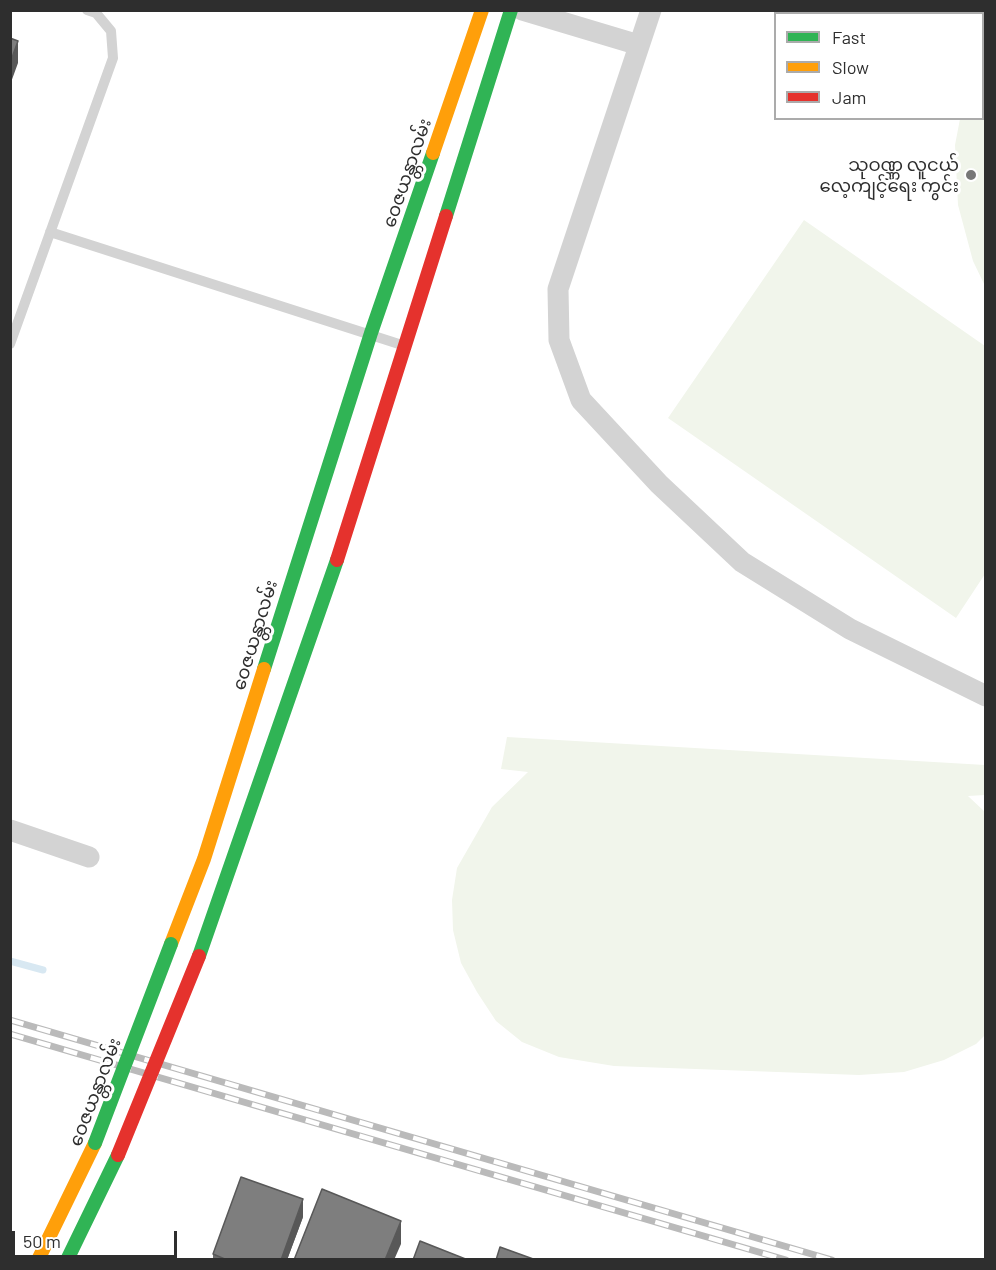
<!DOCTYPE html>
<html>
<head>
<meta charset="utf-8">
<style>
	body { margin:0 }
	#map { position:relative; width:996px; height:1270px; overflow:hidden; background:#fff; font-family:Barlow,sans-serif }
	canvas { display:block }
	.frame { position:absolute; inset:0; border:12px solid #2e2e2e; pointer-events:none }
	.legend { position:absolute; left:774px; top:12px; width:210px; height:108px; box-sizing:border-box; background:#fff; border:2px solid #ababab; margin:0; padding:8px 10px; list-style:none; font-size:18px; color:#2e2e2e }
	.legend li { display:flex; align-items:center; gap:12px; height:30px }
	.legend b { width:30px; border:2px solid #ababab }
	.scale { position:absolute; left:12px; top:1231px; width:165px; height:27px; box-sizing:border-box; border:3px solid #2e2e2e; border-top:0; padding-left:8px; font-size:18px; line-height:21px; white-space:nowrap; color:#2e2e2e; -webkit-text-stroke:4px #fff; paint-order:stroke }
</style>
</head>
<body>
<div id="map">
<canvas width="996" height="1270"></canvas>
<div class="frame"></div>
<ul class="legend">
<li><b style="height:8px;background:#30b455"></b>Fast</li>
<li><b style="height:8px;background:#ff9f0a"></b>Slow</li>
<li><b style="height:8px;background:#e5322d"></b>Jam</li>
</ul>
<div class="scale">50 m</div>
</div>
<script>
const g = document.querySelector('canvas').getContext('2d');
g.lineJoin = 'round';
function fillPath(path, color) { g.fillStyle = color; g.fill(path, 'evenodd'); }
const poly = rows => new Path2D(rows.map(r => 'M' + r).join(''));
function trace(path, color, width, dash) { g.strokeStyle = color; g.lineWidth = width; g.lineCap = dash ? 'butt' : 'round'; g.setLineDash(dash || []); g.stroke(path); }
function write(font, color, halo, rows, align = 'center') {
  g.font = font + ' Barlow,"Noto Sans Myanmar",sans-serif'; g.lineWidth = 6; g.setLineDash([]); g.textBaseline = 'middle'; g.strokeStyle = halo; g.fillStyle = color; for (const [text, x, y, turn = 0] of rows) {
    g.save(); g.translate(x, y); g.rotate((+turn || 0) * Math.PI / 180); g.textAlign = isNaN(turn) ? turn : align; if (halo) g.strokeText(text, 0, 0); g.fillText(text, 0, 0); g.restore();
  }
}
fillPath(poly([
	[983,51,986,52,985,286,973,261,958,205,955,145,960,119,982,118],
	[804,220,985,346,985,574,956,618,668,418],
	[507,737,985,765,985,795,968,796,985,812,985,1035,976,1044,944,1060,904,1072,859,1075,614,1066,559,1057,522,1042,496,1021,477,992,461,963,453,930,452,900,457,868,492,807,528,772,501,769]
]), '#f1f5eb');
trace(poly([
	[10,961,43,970]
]), '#d8e8f2', 7);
trace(poly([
	[50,232,402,345],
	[10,344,113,58,111,31,96,13,87,10]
]), '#d3d3d3', 10);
trace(poly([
	[522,10,639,45],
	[651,10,558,289,559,340,581,400,659,484,742,562,850,629,986,696],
	[10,830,89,857]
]), '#d3d3d3', 21);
trace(poly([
	[446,216,511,10],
	[264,669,371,333,433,153],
	[199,956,337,560],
	[67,1260,118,1155]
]), '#30b455', 14);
trace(poly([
	[433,153,482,10],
	[171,944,204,859,264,669],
	[38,1260,95,1143]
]), '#ff9f0a', 14);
trace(poly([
	[337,560,446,216]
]), '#e5322d', 14);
const rail = poly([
	[10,1020,832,1260],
	[10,1034,786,1260]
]);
trace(rail, '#bababa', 7);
trace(rail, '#fff', 4.5, [14]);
trace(poly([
	[95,1143,171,944]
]), '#30b455', 14);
trace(poly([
	[118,1155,199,956]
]), '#e5322d', 14);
fillPath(poly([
	[303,1217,287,1260,213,1260,213,1254]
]), '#6c6c6c');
fillPath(poly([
	[18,41,18,63,10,85,10,63],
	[303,1199,303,1217,287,1260,281,1260],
	[401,1221,401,1244,394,1260,385,1260]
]), '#585858');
const building = poly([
	[10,38,18,41,10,63,10,38],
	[241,1177,303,1199,281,1260,227,1260,213,1254,241,1177],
	[322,1189,401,1221,385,1260,294,1260,322,1189],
	[420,1241,468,1260,413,1260,420,1241],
	[500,1247,536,1260,496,1260,500,1247]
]);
fillPath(building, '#7e7e7e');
trace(building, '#585858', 1.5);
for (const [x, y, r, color] of [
	[971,175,6,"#777"]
]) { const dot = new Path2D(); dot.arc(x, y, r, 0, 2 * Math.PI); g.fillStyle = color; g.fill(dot); trace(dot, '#fff', 2); }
write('18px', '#2e2e2e', '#fff', [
	["သုဝဏ္ဏ လူငယ်",959,165],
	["လေ့ကျင့်ရေး ကွင်း",959,186]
], 'right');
write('18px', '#2e2e2e', '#fff', [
	["ဝေဇယန္တာလမ်း",407,173,-71],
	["ဝေဇယန္တာလမ်း",255,635,-73],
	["ဝေဇယန္တာလမ်း",95,1092,-69]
]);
</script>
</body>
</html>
